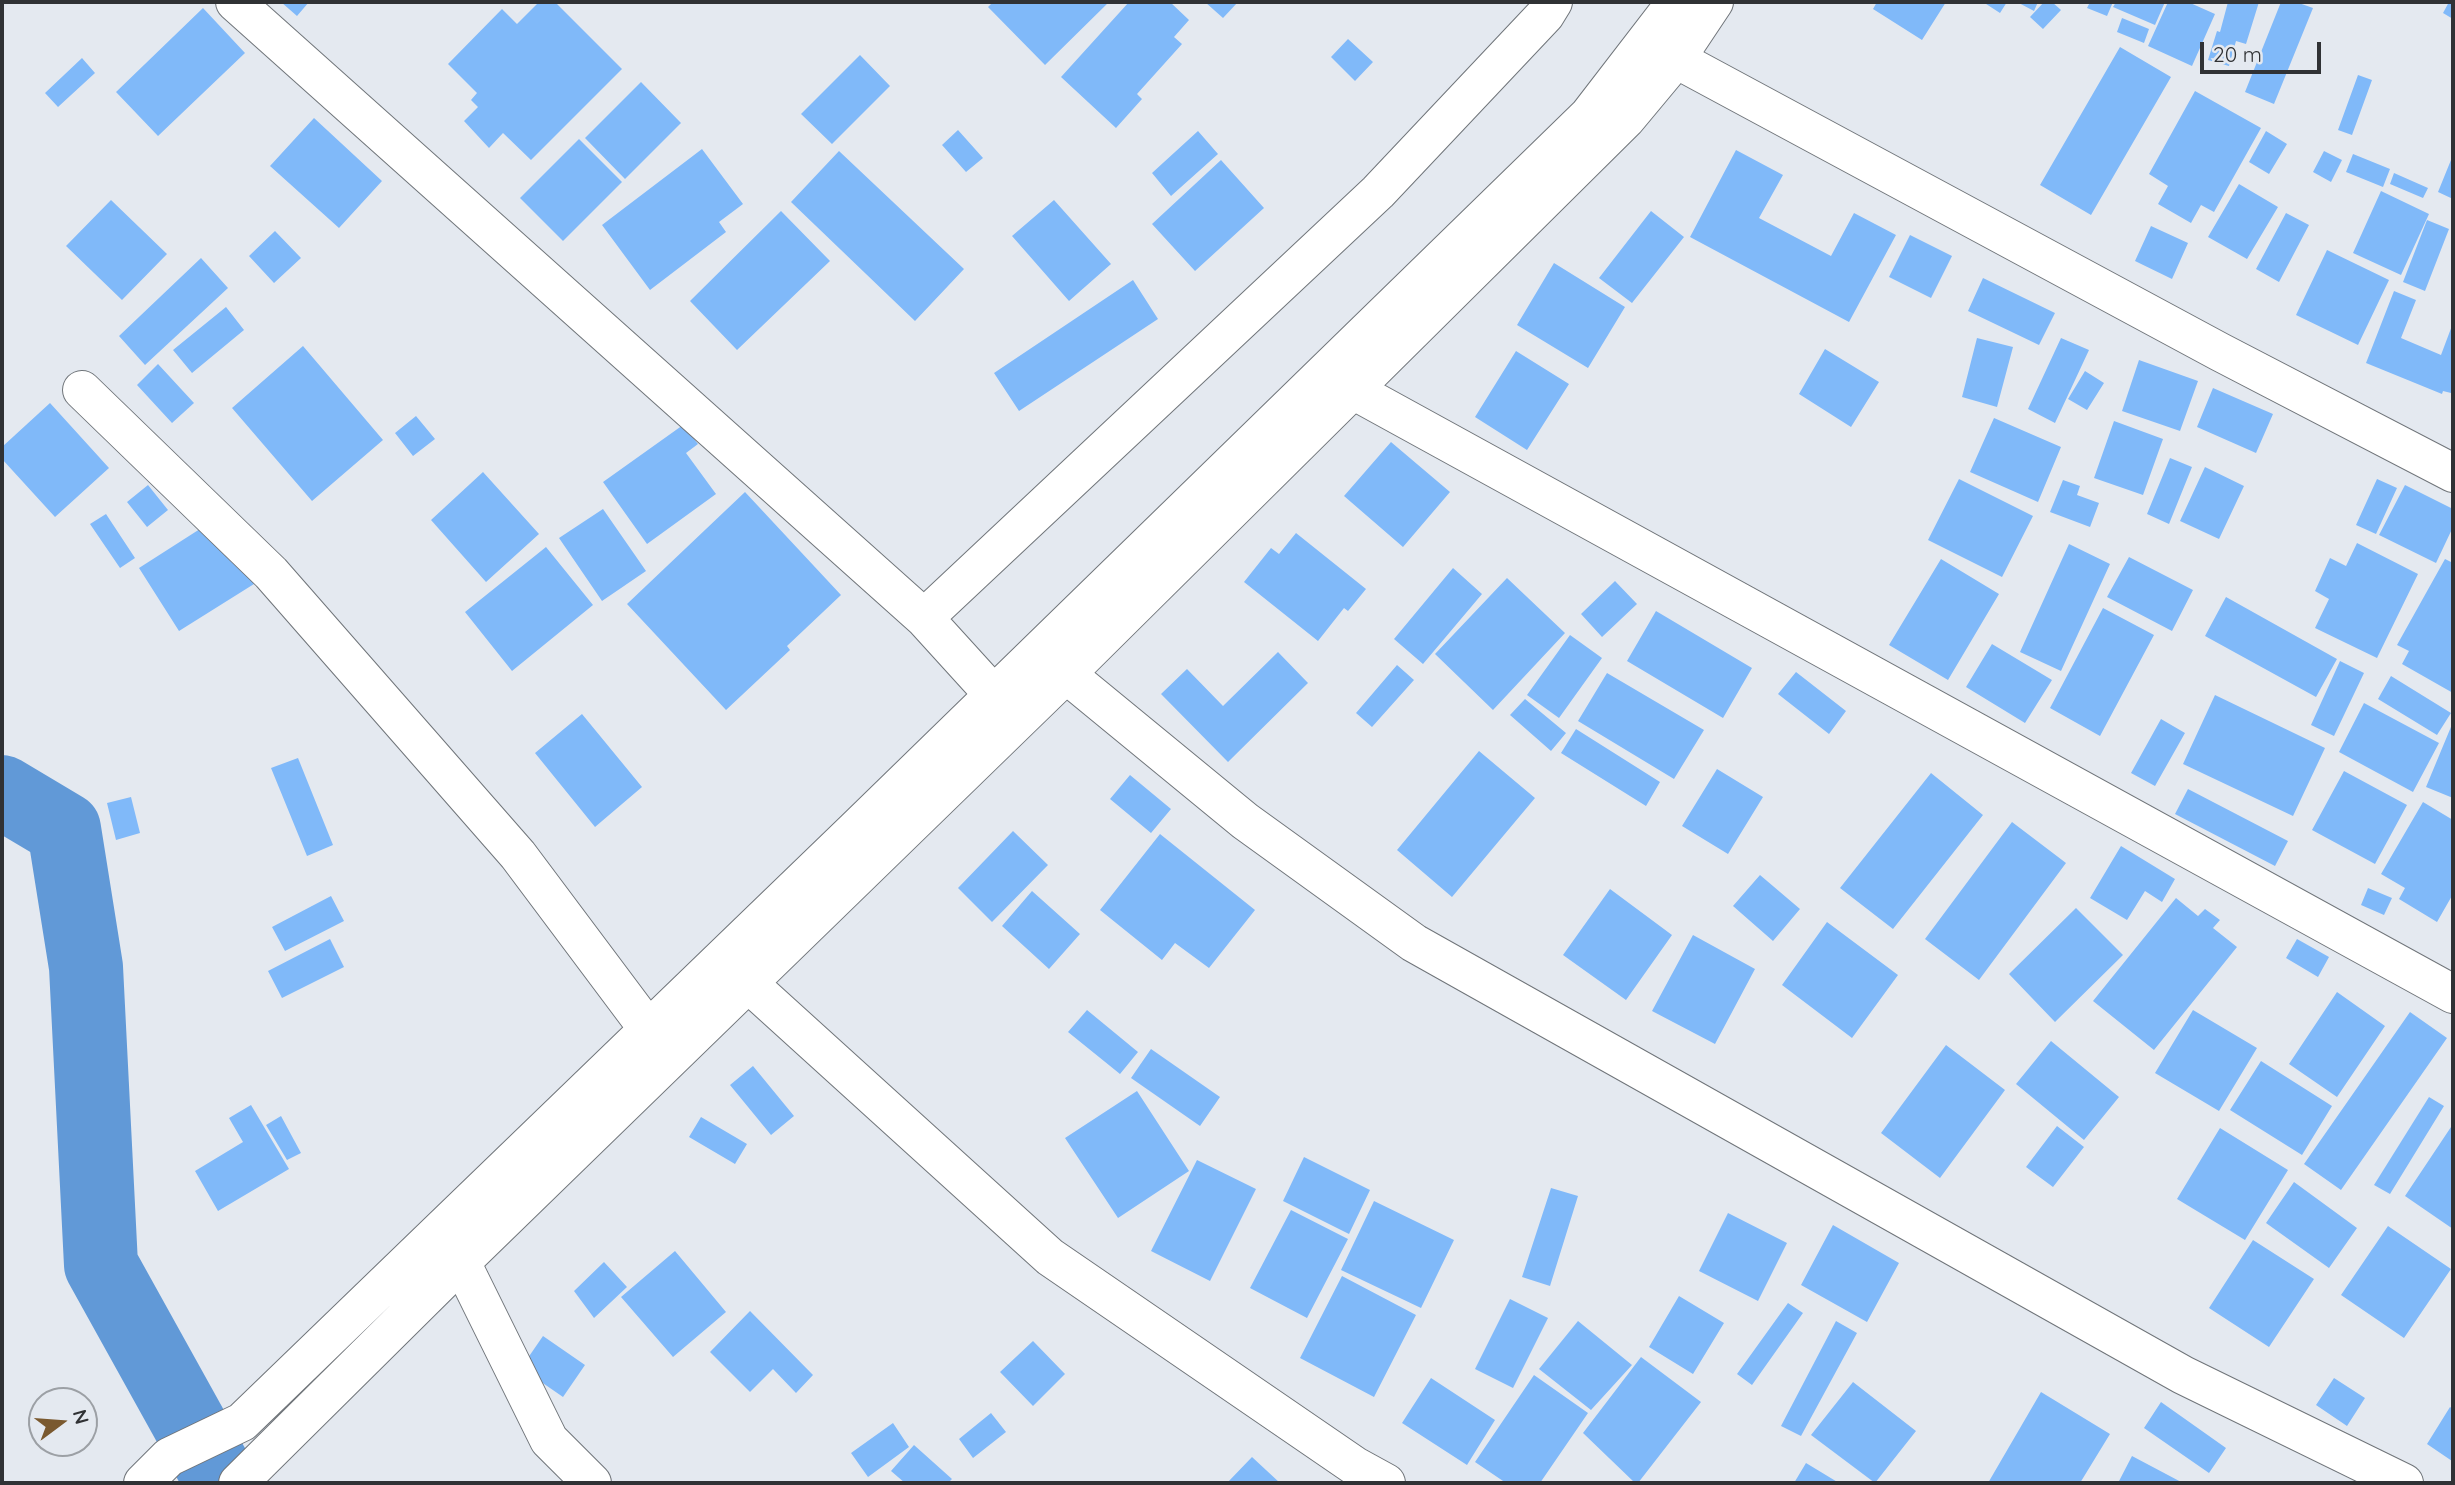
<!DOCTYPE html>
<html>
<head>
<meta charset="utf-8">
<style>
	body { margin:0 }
	#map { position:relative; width:2455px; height:1485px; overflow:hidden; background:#e4e9f0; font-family:Quicksand,sans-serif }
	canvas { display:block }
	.frame { position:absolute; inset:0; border:4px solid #303235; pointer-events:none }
	.north { position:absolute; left:28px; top:1387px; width:70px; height:70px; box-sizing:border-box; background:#e4e9f0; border:2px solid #9ca0a5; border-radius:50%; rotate:74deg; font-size:19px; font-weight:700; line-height:28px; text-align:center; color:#303235 }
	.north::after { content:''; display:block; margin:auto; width:24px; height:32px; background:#7a592f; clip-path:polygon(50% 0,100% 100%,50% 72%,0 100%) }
	.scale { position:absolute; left:2200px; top:42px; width:121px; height:32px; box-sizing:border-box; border:4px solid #303235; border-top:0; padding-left:9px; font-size:21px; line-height:24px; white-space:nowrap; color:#303235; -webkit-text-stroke:5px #e4e9f0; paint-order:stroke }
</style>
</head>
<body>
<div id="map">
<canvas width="2455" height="1485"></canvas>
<div class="frame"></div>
<div class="north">N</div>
<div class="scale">20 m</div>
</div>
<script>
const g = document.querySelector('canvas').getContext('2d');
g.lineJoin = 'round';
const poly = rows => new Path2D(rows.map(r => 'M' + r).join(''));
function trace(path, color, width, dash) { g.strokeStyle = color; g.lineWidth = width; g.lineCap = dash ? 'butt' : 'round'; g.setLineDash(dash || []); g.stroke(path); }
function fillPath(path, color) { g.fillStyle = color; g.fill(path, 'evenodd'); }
trace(poly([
	[2,792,64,829,86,967,101,1265,222,1483]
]), '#6199d7', 74);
fillPath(poly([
	[281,2,309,2,297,16],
	[539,2,555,2,622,69,531,160,503,133,489,148,464,121,478,107,471,100,477,93,448,64,502,9,517,24],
	[993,2,1109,2,1045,65,988,7],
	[1129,2,1170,2,1189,20,1174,37,1182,44,1137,94,1142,99,1116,128,1061,77],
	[1205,2,1238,2,1223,18],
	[1877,2,1946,2,1922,40,1873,9],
	[1983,2,2007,2,2000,13],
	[2017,2,2038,2,2034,11],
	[2044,2,2052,2,2061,10,2043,29,2030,17],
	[2090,2,2113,2,2107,16,2087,8],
	[2116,2,2165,2,2155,25,2113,7],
	[2168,2,2188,2,2215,14,2192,66,2148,46],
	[2228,2,2259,2,2246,44,2236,41,2229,66,2208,60,2217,31,2220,32],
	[2281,2,2296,2,2313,8,2274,104,2245,92],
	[2449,2,2453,2,2453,19,2443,13],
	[203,8,245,53,158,136,116,92],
	[2122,18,2149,29,2144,43,2117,32],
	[1348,39,1373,62,1355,81,1331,57],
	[2120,47,2171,77,2091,215,2040,185],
	[860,55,890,86,832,144,801,114],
	[82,58,95,73,58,107,45,93],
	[2358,75,2372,80,2352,135,2338,130],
	[641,82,681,123,625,179,585,138],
	[2195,91,2261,128,2214,212,2201,205,2191,223,2158,204,2168,186,2149,174],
	[314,118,382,181,339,228,270,166],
	[958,130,983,158,966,172,942,145],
	[1198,131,1218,154,1171,196,1152,173],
	[2266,131,2287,144,2269,174,2249,162],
	[579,139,622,182,563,241,520,198],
	[702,149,743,204,719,222,726,232,650,290,602,225],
	[1736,150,1783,175,1759,218,1831,256,1854,213,1896,235,1849,322,1690,237],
	[839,151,964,269,915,321,791,202],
	[2324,151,2342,160,2331,182,2313,172],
	[2353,154,2390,169,2383,187,2346,172],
	[2453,155,2453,199,2438,192],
	[1221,160,1264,208,1195,271,1152,224],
	[2394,173,2428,188,2423,198,2390,184],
	[2239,184,2278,207,2247,259,2208,237],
	[2381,191,2429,214,2401,275,2353,253],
	[111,200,167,254,122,300,66,246],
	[1054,200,1111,264,1069,301,1012,236],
	[781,211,830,261,737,350,690,301],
	[1651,211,1684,237,1632,303,1599,278],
	[2286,213,2309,225,2279,282,2256,269],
	[2427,220,2449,229,2425,291,2403,282],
	[2151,226,2188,243,2172,279,2135,261],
	[275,231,301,258,274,283,249,256],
	[1910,235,1952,256,1931,298,1889,277],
	[2327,250,2389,280,2358,345,2296,315],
	[201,258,228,288,145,365,119,336],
	[1554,263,1625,307,1588,368,1517,325],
	[1983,278,2055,313,2039,345,1968,311],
	[1133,280,1158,319,1019,411,994,373],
	[2394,291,2416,300,2401,338,2441,355,2453,323,2453,388,2451,393,2443,391,2442,394,2366,363],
	[226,307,244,330,192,373,173,350],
	[1977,338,2013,347,1997,407,1962,397],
	[2061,338,2089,350,2055,423,2028,409],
	[303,346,383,440,312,501,232,408],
	[1825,349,1879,382,1851,427,1799,394],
	[1516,351,1569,384,1527,450,1475,417],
	[2139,360,2198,381,2180,431,2122,411],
	[158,364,194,403,172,423,137,385],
	[2085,371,2104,383,2087,410,2068,399],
	[2213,388,2273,414,2256,453,2197,427],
	[50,403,109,468,55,517,2,459,2,447],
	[416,416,435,439,413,456,395,433],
	[1994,418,2061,447,2038,502,1970,472],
	[2114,421,2163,439,2143,495,2094,478],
	[683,425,698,444,686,453,716,494,647,544,603,482],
	[1391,442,1450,492,1403,547,1344,496],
	[2170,458,2192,467,2169,524,2147,514],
	[2205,467,2244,486,2219,539,2180,521],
	[483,472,539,534,486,582,431,520],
	[1959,479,2033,516,2002,577,1928,540],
	[2377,479,2397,488,2376,534,2356,525],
	[2063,480,2080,486,2077,495,2099,503,2090,527,2050,512],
	[148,485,168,510,147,527,127,502],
	[2405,485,2453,509,2453,527,2436,563,2379,535],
	[745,492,841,595,787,646,790,650,726,710,627,604],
	[603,509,646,571,602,601,559,538],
	[106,514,135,558,120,568,90,524],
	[214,520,254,584,179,631,139,568],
	[1296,533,1366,589,1348,611,1344,608,1318,641,1244,582,1271,548,1279,554],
	[2357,543,2418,574,2377,658,2315,628,2329,599,2315,591,2330,558,2346,566],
	[2069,544,2110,564,2061,671,2020,652],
	[546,547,593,605,512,671,465,612],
	[2129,557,2193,590,2172,631,2107,597],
	[1941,559,1999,594,1948,680,1889,645],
	[2445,559,2453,563,2453,693,2402,664,2409,651,2397,645],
	[1453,568,1482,594,1423,664,1394,639],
	[1507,578,1565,633,1493,710,1435,654],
	[1615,581,1637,604,1602,637,1581,614],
	[2226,597,2337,659,2316,697,2205,636],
	[2103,608,2154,635,2100,736,2050,708],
	[1656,611,1752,668,1723,718,1627,661],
	[1570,635,1602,658,1559,718,1527,695],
	[1992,644,2052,680,2025,723,1966,687],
	[1278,652,1308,683,1228,762,1161,694,1187,669,1223,706],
	[2340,661,2364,673,2334,736,2311,725],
	[1397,665,1414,680,1372,727,1356,713],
	[1796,672,1846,711,1829,734,1778,694],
	[1607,673,1704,730,1674,779,1578,721],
	[2391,676,2451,713,2437,735,2378,699],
	[2215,695,2325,748,2293,816,2183,764],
	[1525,699,1566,733,1551,751,1510,715],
	[2364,703,2439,743,2413,792,2339,752],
	[582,714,642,787,595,827,535,753],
	[2161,719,2185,733,2155,786,2131,773],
	[2453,722,2453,798,2426,787],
	[1576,729,1660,782,1646,806,1561,753],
	[1479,751,1535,798,1452,897,1397,850],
	[298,758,333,845,307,856,271,768],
	[1717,769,1763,797,1728,854,1682,826],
	[2344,771,2407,805,2375,864,2312,830],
	[1931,773,1983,815,1893,929,1840,888],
	[1130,775,1171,809,1151,833,1110,799],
	[2188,789,2288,841,2275,866,2175,814],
	[131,797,140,833,116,840,107,803],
	[2423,802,2453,820,2453,894,2437,922,2399,899,2405,888,2381,874],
	[2012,822,2066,863,1979,980,1925,939],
	[1013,831,1048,865,992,922,958,888],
	[1160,834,1255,910,1209,968,1175,943,1162,960,1100,910],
	[2121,846,2175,879,2162,902,2145,891,2127,920,2090,898],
	[1760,875,1800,909,1773,941,1733,906],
	[2368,888,2392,898,2384,915,2361,905],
	[1610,889,1672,935,1626,1000,1563,955],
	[1032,891,1080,934,1049,969,1002,926],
	[331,896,344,921,285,951,272,927],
	[2176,898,2198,916,2205,909,2220,920,2213,928,2237,947,2154,1050,2093,1001],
	[2076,908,2123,955,2055,1022,2009,974],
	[1827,922,1898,975,1852,1038,1782,985],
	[1693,935,1755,969,1715,1044,1652,1011],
	[330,939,344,967,282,998,268,971],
	[2297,939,2329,957,2318,977,2286,958],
	[2337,992,2385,1026,2337,1097,2289,1064],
	[1087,1010,1138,1052,1120,1074,1068,1032],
	[2193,1010,2257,1048,2219,1111,2155,1073],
	[2410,1012,2447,1038,2341,1190,2304,1164],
	[2051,1041,2119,1097,2084,1140,2016,1084],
	[1946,1045,2005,1090,1940,1178,1881,1133],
	[1151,1049,1220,1097,1200,1126,1131,1078],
	[2261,1061,2332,1106,2302,1155,2230,1110],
	[753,1066,794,1116,771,1135,730,1085],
	[1137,1091,1189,1171,1118,1218,1065,1138],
	[2429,1097,2444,1106,2390,1194,2374,1185],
	[251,1105,289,1169,218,1211,195,1171,243,1142,229,1118],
	[281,1116,301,1153,287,1160,266,1125],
	[701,1117,747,1144,735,1164,689,1137],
	[2453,1124,2453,1229,2405,1196],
	[2057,1126,2084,1147,2053,1187,2026,1167],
	[2220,1128,2288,1170,2245,1240,2177,1199],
	[1304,1157,1370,1190,1349,1234,1283,1201],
	[1197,1160,1256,1189,1210,1281,1151,1251],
	[2294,1182,2357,1228,2329,1268,2266,1223],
	[1551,1188,1578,1196,1550,1286,1522,1277],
	[1374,1201,1454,1240,1421,1308,1341,1270],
	[1291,1210,1348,1239,1307,1318,1250,1288],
	[1728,1213,1787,1243,1758,1301,1699,1271],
	[1833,1225,1899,1263,1867,1322,1801,1285],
	[2388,1226,2451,1269,2404,1338,2341,1295],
	[2253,1240,2314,1279,2269,1347,2209,1308],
	[675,1251,726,1312,673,1357,621,1297],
	[604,1262,627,1287,594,1318,574,1291],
	[1342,1276,1416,1315,1374,1397,1300,1358],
	[1679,1296,1724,1323,1693,1374,1649,1347],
	[1510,1299,1548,1318,1513,1388,1475,1369],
	[1788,1303,1803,1313,1752,1385,1737,1374],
	[750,1311,813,1375,796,1393,773,1369,750,1392,710,1352],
	[1578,1321,1632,1365,1591,1410,1539,1369],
	[1836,1321,1857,1333,1801,1436,1781,1426],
	[543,1336,585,1365,563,1397,521,1368],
	[1033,1341,1065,1374,1033,1406,1000,1372],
	[1641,1357,1701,1402,1638,1483,1635,1483,1583,1433],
	[1534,1375,1588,1413,1540,1483,1506,1483,1475,1462],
	[1431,1378,1495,1420,1467,1465,1402,1423],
	[2334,1378,2365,1398,2347,1426,2316,1405],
	[1853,1382,1916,1431,1875,1483,1811,1435],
	[2041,1392,2110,1434,2080,1483,1988,1483],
	[2161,1402,2226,1448,2209,1473,2144,1428],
	[2450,1407,2453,1409,2452,1461,2427,1444],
	[991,1413,1006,1432,973,1458,959,1439],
	[893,1423,909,1447,868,1477,851,1453],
	[914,1445,952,1479,948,1483,905,1483,891,1471],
	[2132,1456,2183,1483,2118,1483],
	[1252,1457,1280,1483,1227,1483],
	[1806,1463,1839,1483,1794,1483]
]), '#80b9f9');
const minor = poly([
	[235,2,924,618,994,695],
	[1676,59,2220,352,2453,473],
	[82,390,271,573,518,855,649,1030],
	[1353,390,2453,994],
	[924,618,1378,192,1545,15,1553,2],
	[1066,674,1245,821,1414,943,2183,1375,2404,1483],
	[749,984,1050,1257,1355,1466,1386,1483],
	[461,1262,549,1440,592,1483]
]);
const major = poly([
	[143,1483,169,1457,242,1422,854,831,1589,115,1676,2],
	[238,1483,461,1262,1066,674,1626,119,1676,59,1714,2]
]);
trace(minor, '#70757a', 40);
trace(major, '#70757a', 40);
trace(minor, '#fff', 38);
trace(major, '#fff', 38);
</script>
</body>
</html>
